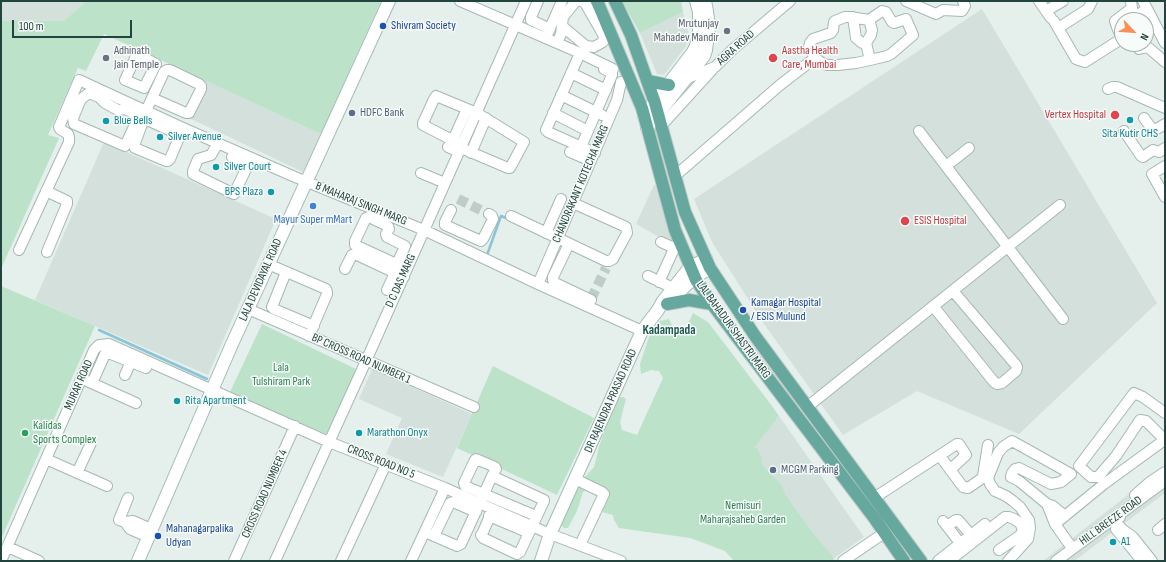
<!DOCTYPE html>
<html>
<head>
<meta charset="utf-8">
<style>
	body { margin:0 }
	#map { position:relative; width:1166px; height:562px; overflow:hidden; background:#e5efec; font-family:"Sofia Sans Condensed",sans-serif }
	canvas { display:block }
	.frame { position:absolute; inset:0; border:2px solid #22443e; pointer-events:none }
	.north { position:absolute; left:1114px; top:12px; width:40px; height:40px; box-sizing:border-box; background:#f7fbf9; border:1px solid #a2b2ae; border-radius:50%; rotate:116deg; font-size:11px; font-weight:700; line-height:16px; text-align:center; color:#22443e }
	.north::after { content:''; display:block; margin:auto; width:14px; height:18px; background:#fd8f56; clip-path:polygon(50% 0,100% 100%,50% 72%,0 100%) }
	.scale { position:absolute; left:12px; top:20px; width:120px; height:18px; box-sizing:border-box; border:2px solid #22443e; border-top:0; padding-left:5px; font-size:12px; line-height:14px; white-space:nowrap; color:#22443e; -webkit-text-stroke:3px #f7fbf9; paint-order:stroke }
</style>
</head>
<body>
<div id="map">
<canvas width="1166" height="562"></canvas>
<div class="frame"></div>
<div class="north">N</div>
<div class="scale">100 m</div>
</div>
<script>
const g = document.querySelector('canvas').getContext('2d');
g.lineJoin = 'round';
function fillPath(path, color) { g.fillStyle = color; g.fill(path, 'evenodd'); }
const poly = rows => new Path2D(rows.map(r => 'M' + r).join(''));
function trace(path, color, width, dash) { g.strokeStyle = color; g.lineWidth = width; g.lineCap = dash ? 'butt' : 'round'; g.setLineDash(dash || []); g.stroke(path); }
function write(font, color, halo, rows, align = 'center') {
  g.font = font + ' "Sofia Sans Condensed",sans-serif'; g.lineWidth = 3; g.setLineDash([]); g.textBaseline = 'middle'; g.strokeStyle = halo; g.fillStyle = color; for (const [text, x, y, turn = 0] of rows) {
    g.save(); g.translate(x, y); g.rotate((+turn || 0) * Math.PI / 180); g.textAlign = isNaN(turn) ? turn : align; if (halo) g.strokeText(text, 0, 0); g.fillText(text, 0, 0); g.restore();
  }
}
fillPath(poly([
	[1,1,86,1,64,21,1,21],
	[982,9,1157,303,1019,434,917,391,843,435,762,321,712,242,694,199],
	[683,12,689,36,686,46,664,75,657,74,640,33],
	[204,80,321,134,303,172,187,117],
	[104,142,276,219,208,375,35,300],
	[654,185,659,188,675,246,636,224],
	[372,369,472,414,443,477,386,454,402,418,359,399],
	[779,416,864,537,830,561,750,452],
	[1165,466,1165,493,1074,561,1043,561]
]), '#d3e0db');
fillPath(poly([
	[86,1,381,1,321,134,104,34,86,71,78,68,48,135,59,138,1,269,1,21,64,21],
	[622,1,681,1,683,12,640,33],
	[1,286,95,326,1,539],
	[693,313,708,322,772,406,779,416,754,448,757,448,761,456,762,465,781,484,785,494,795,509,819,541,829,552,834,559,832,561,734,561,725,551,690,538,619,528,614,520,613,515,602,512,608,498,603,491,592,486,583,492,577,511,568,528,564,528,561,525,572,495,583,479,594,467,599,447,616,398,623,397,626,399,620,422,622,430,637,435,663,378,659,371,651,370,641,374,640,364,650,334,660,321,669,319,672,325,677,332,684,332],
	[262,324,358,370,329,435,229,394],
	[493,366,594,418,557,495,457,448]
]), '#bde2ca');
trace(poly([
	[487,255,501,216,509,219],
	[99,330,207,379]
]), '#8ac4d8', 2.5);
trace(poly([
	[458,199,489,214],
	[591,299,606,268]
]), '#becdc9', 10, [10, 5]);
const street = poly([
	[460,1,580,53,613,69],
	[538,1,531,17,531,20,550,29],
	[906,1,936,14,943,10,962,11,965,6,963,1],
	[1039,1,1051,18],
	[1143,1,1165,43],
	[1046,11,1063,1],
	[853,17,856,38,862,43,866,43],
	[1129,20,1147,9],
	[1054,21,1076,59,1085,62,1118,41,1121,38,1120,34,1117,27,1122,24],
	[562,26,586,46,594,47,603,42,604,36,585,3,581,1],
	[1117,27,1115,21,1132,8,1131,1],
	[1058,28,1088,9,1092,1],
	[547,35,562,1],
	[557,43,561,34,563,17,576,1],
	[1139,49,1147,47,1150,49,1165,62],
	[580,53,546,130,548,132,595,153],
	[137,54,156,64,144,88,125,80,137,54],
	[815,58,809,47,810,43,813,39,831,33,833,30,834,22,835,21,845,17,850,17,869,20],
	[571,73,606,90],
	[685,79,715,67,732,50,790,1],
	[1108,89,1113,87,1117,87,1165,108],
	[89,93,99,97,105,103,118,110,125,109,137,115,138,118,125,146,74,124,73,118,81,99,89,93],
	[561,95,602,115],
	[146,111,164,72,167,70,170,70,199,84,201,86,201,89,189,113,186,113,152,98],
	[553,113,588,131],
	[1144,118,1152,129,1155,130,1165,124],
	[662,125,712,70],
	[919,131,1063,319],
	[1124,131,1141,156,1143,157,1153,150,1159,152,1165,148],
	[180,135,145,119,143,121,134,146,135,148,166,161,168,161,170,159,183,128],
	[453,140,467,109],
	[218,143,211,155,198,159,193,171,193,174,234,194,248,165,246,163,232,157],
	[448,147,459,152],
	[581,147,612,75,612,73,604,69],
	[461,148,508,168,510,168,524,142,477,113,436,96,434,99,423,123,423,125,462,145],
	[570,152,591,161],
	[471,153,486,118],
	[946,166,969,148],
	[1165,166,1152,174,1165,197],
	[421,173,445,183],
	[675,176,780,85,815,58,822,63,827,65,838,65,856,63,870,60,887,56,891,54,912,36,913,35,906,19,894,23,892,22,886,12,882,11,869,20,872,30,871,35,866,43,870,60],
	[46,191,67,201,67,204,47,252],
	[451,210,445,222,445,225,481,241,483,239,493,219,492,216,489,214],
	[511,216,606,261,609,261,613,259,627,233,626,227,573,203],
	[546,233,561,199],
	[567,248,553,277,553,280,555,283,591,300],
	[19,250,69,142,69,137,68,134,60,129,59,127,79,80,183,128,295,177,424,230,538,284,642,331],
	[268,264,326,289,327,292,327,294,309,336],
	[397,264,405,246,387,237,386,234,389,229,388,226,369,217,366,218,355,241,355,245,407,269],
	[345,269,352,255,355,254,404,277],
	[286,272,272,307,274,309,314,326],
	[648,276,673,288],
	[659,282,673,251,672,247,661,242],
	[538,284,617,100,621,82],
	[387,290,395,273],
	[933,306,994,382,997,384,1002,383,1016,371,1017,367,1016,365,953,291],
	[248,309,474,407],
	[125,375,133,357],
	[87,381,136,403],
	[92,383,106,352,146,368],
	[807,407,1060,205],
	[940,456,963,487,968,488,981,479,983,476,988,445],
	[46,459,107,486],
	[77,473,91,443],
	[575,479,602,492,604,494,580,545],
	[1135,495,1150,482,1165,472],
	[128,498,119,520,125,522,130,529,148,537],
	[874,498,957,444,959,444,966,455,950,470],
	[1047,504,1053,506,1065,516],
	[493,509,483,532,481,535,483,538,517,554,520,552,544,501,544,500,492,476,496,469,495,467,476,459,475,460,464,483,465,486,536,516],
	[489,516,529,533],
	[1120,517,1114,519,1122,529,1133,537,1152,561],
	[943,521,960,543],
	[125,522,133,521,151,529],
	[1055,524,1104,484,1163,441,1163,438,1146,421,1140,420,1116,456,1098,477,1091,477,1079,466,1134,393,1143,397,1165,413],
	[947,526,956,520,958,520,971,535],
	[1116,529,1142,561],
	[1158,530,1165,524],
	[425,532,457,546,461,544,492,476],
	[434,536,450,503,453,502,476,512],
	[8,547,39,561],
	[1,561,94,350,99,345,109,344,329,442,445,488,550,534,621,561],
	[234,561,295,426],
	[275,561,366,361,526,1],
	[341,561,386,464],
	[411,561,445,488],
	[843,561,884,533],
	[938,561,985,524],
	[949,561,1005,517,1009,517,1014,519,1020,523,1023,529,1021,534,1018,537,999,550],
	[1008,561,1028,539,1030,528,1029,520,1020,507,1013,501,1006,496,995,491,990,484,988,478,998,453,1003,447,1012,441,1071,474,1061,482,1051,484,1019,468,1015,469,1012,473,1011,477,1019,481,1047,504,1055,524,1072,548],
	[1056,561,1165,481]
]);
const secondary = poly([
	[644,116,693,52,696,46,699,34,699,12,696,1],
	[647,128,704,56,706,50,709,28,707,11,705,1],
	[676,295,695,277,710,268],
	[138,561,232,344,389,1],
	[541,561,550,534,642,331,658,310,663,301,690,267,706,259]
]);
const primary = poly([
	[597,1,642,108,675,230,696,280,712,304,875,519,904,561],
	[615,1,631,35,655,103,685,212,710,268,755,336,921,561],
	[648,81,663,84,669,85],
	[667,304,689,300,712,304]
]);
trace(street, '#a7b8b4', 12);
trace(secondary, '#a3bcb6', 14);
trace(primary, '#c1cbc9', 14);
trace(street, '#fff', 10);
trace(secondary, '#fff', 12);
trace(primary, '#66a89e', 12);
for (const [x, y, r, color] of [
	[383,26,4,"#1a4fb4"],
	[727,31,4,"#6b7280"],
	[106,58,4,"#6b7280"],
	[773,58,5,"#e0444e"],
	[352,113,4,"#5c6f8a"],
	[1115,115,5,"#e0444e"],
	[1130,120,4,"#0f9aa8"],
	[106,121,4,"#0f9aa8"],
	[160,137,4,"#0f9aa8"],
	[216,167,4,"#0f9aa8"],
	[271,192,4,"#0f9aa8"],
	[313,206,4,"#3f7fe0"],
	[905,221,5,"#e0444e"],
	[743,310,4,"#1a4fb4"],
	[177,401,4,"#0f9aa8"],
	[25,433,4,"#2e9e5b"],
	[359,433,4,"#0f9aa8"],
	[773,470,4,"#5c6f8a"],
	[158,536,4,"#1a4fb4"],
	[1113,542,4,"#0f9aa8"]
]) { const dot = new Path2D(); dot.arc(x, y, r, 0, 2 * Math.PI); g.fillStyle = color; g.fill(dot); trace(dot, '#f7fbf9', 1.5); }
write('12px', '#5b616d', '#f7fbf9', [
	["Mrutunjay",719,24],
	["Mahadev Mandir",719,38],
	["Adhinath",114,51,"left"],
	["Jain Temple",114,65,"left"]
], 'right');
write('12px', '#164399', '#f7fbf9', [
	["Shivram Society",391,26],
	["Kamagar Hospital",751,303],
	["/ ESIS Mulund",751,317],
	["Mahanagarpalika",166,529],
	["Udyan",166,543]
], 'left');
write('12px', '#22443e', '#f7fbf9', [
	["AGRA ROAD",736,48,-42],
	["CHANDRAKANT KOTECHA MARG",581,184,-67],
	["B MAHARAJ SINGH MARG",361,204,22],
	["LALA DEVIDAYAL ROAD",261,280,-66],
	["D C DAS MARG",401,281,-66],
	["LAL BAHADUR SHASTRI MARG",733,330,54],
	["BP CROSS ROAD NUMBER 1",361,359,24],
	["MURAR ROAD",79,385,-66],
	["DR RAJENDRA PRASAD ROAD",611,401,-66],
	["CROSS ROAD NO 5",381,462,22],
	["CROSS ROAD NUMBER 4",265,494,-66],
	["HILL BREEZE ROAD",1111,521,-36]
]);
write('12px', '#be3a42', '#f7fbf9', [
	["Aastha Health",782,51],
	["Care, Mumbai",782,65],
	["Vertex Hospital",1106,115,"right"],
	["ESIS Hospital",914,221]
], 'left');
write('12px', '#4e5e75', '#f7fbf9', [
	["HDFC Bank",360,113],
	["MCGM Parking",781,470]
], 'left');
write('12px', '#0d838f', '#f7fbf9', [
	["Blue Bells",114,121],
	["Sita Kutir CHS",1130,134,"center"],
	["Silver Avenue",168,137],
	["Silver Court",224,167],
	["BPS Plaza",263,192,"right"],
	["Rita Apartment",185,401],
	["Marathon Onyx",367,433],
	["A1",1121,542]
], 'left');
write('12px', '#366cbe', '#f7fbf9', [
	["Mayur Super mMart",313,220]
]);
write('12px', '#297e52', '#f7fbf9', [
	["Lala",281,368],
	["Tulshiram Park",281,382],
	["Nemisuri",743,506],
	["Maharajsaheb Garden",743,520]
]);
write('12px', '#27864d', '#f7fbf9', [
	["Kalidas",33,426],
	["Sports Complex",33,440]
], 'left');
write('bold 13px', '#1c584f', '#f7fbf9', [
	["Kadampada",669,331]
]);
</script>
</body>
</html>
